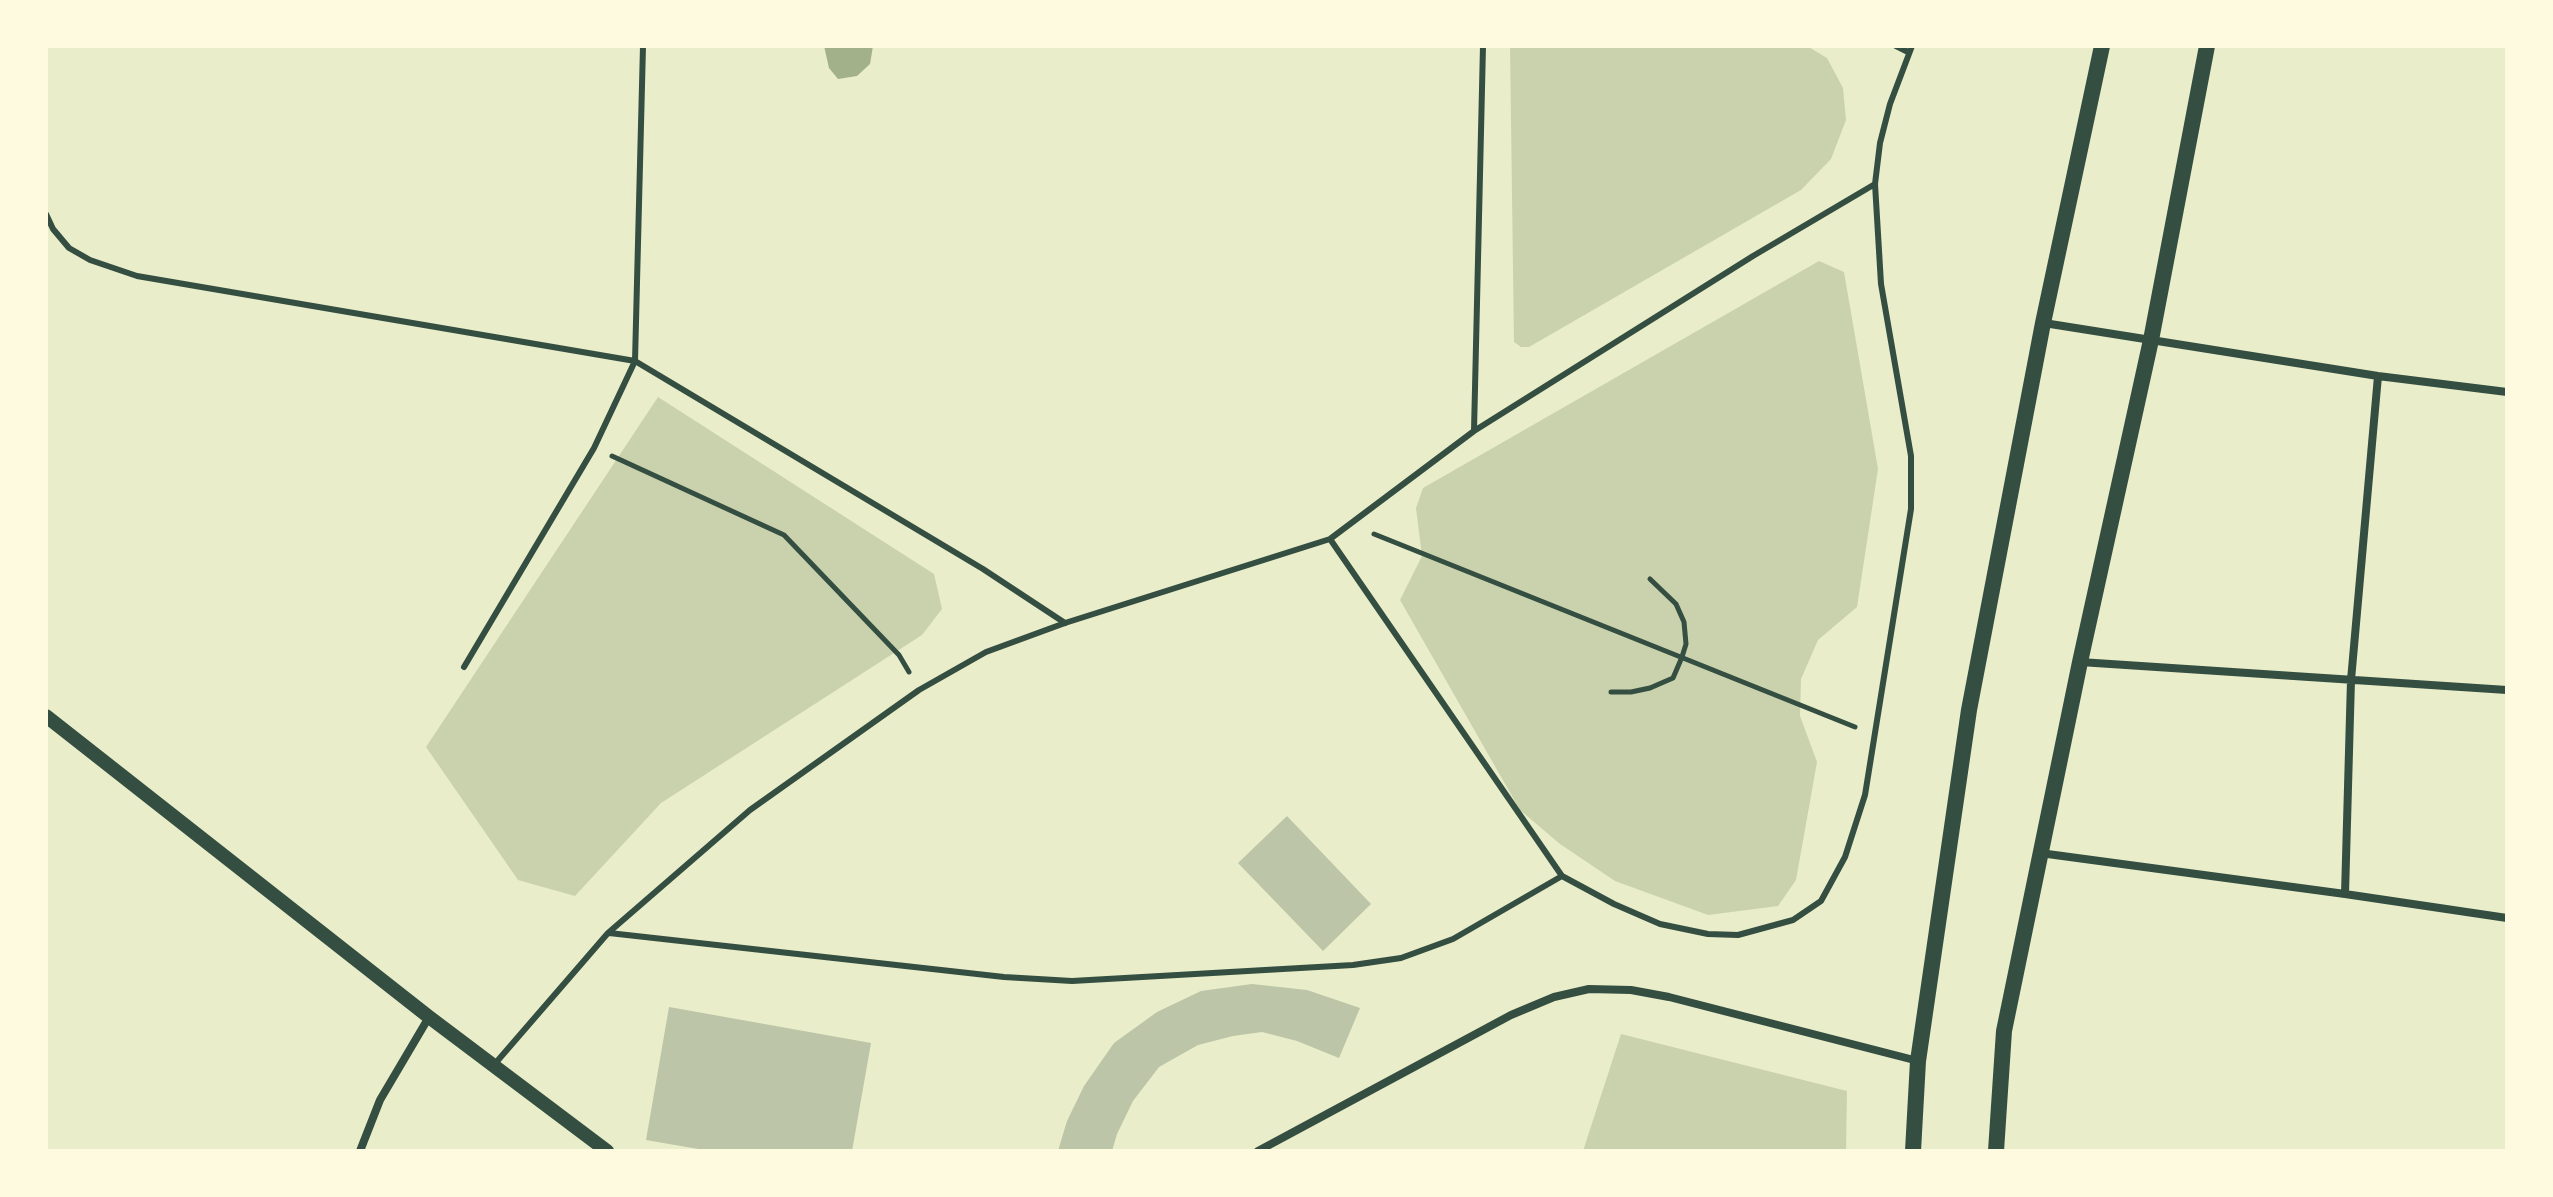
<!DOCTYPE html>
<html>
<head>
<meta charset="utf-8">
<style>
	body { margin:0 }
	#map { position:relative; width:2553px; height:1197px; overflow:hidden; background:#e9edc9; font-family:"DM Sans",sans-serif }
	canvas { display:block }
	.frame { position:absolute; inset:0; border:48px solid #fefae0; pointer-events:none }
</style>
</head>
<body>
<div id="map">
<canvas width="2553" height="1197"></canvas>
<div class="frame"></div>
</div>
<script>
const g = document.querySelector('canvas').getContext('2d');
g.lineJoin = 'round';
function fillPath(path, color) { g.fillStyle = color; g.fill(path, 'evenodd'); }
const poly = rows => new Path2D(rows.map(r => 'M' + r).join(''));
function trace(path, color, width, dash) { g.strokeStyle = color; g.lineWidth = width; g.lineCap = dash ? 'butt' : 'round'; g.setLineDash(dash || []); g.stroke(path); }
fillPath(poly([
	[1510,46,1807,46,1827,58,1843,88,1846,120,1831,159,1801,190,1529,347,1521,347,1514,342],
	[1819,261,1844,272,1878,469,1857,607,1818,640,1801,679,1800,716,1817,762,1796,880,1778,906,1708,915,1615,881,1560,844,1520,810,1400,600,1422,556,1416,508,1423,488],
	[658,397,934,574,942,609,922,635,661,803,575,896,518,880,426,747],
	[1621,1034,1847,1091,1846,1151,1583,1151]
]), '#cad2ad');
fillPath(poly([
	[824,46,873,46,870,64,857,76,838,79,829,68]
]), '#a3b18a');
fillPath(poly([
	[1287,816,1371,904,1323,951,1238,863],
	[1252,984,1307,990,1360,1008,1339,1058,1297,1041,1262,1032,1233,1036,1198,1045,1159,1067,1133,1101,1117,1134,1112,1151,1058,1151,1067,1121,1084,1086,1114,1043,1157,1012,1201,991],
	[669,1007,871,1043,852,1151,710,1151,646,1140]
]), '#bcc5a7');
trace(poly([
	[612,456,784,535,899,655,909,672],
	[1374,534,1855,727],
	[1611,692,1631,692,1650,688,1673,678,1682,657,1686,644,1684,622,1676,604,1650,579]
]), '#344e41', 5);
trace(poly([
	[1896,46,1908,52],
	[46,214,53,229,69,248,90,260,137,276,635,361,643,46],
	[1474,431,1483,46],
	[1330,539,1562,876,1614,904,1660,924,1708,934,1738,935,1793,920,1821,901,1845,857,1865,795,1911,509,1911,456,1881,284,1875,184,1880,143,1890,104,1912,46],
	[464,667,594,448,635,361,983,569,1065,623],
	[609,933,1004,977,1072,981,1353,965,1401,958,1453,939,1562,876],
	[493,1066,608,933,750,810,919,690,986,652,1065,623,1330,539,1474,431,1753,256,1875,184]
]), '#344e41', 6);
trace(poly([
	[2044,323,2378,376,2507,392],
	[2080,662,2507,690],
	[2040,853,2345,894,2507,918],
	[2345,894,2351,680,2378,376],
	[360,1151,380,1100,429,1017],
	[1258,1151,1511,1015,1554,997,1589,989,1631,990,1669,997,1918,1061]
]), '#344e41', 8);
trace(poly([
	[46,716,429,1017,607,1151]
]), '#344e41', 14);
trace(poly([
	[1913,1151,1918,1061,1969,710,2043,323,2102,46],
	[1996,1151,2004,1031,2080,662,2151,340,2207,46]
]), '#344e41', 16);
</script>
</body>
</html>
